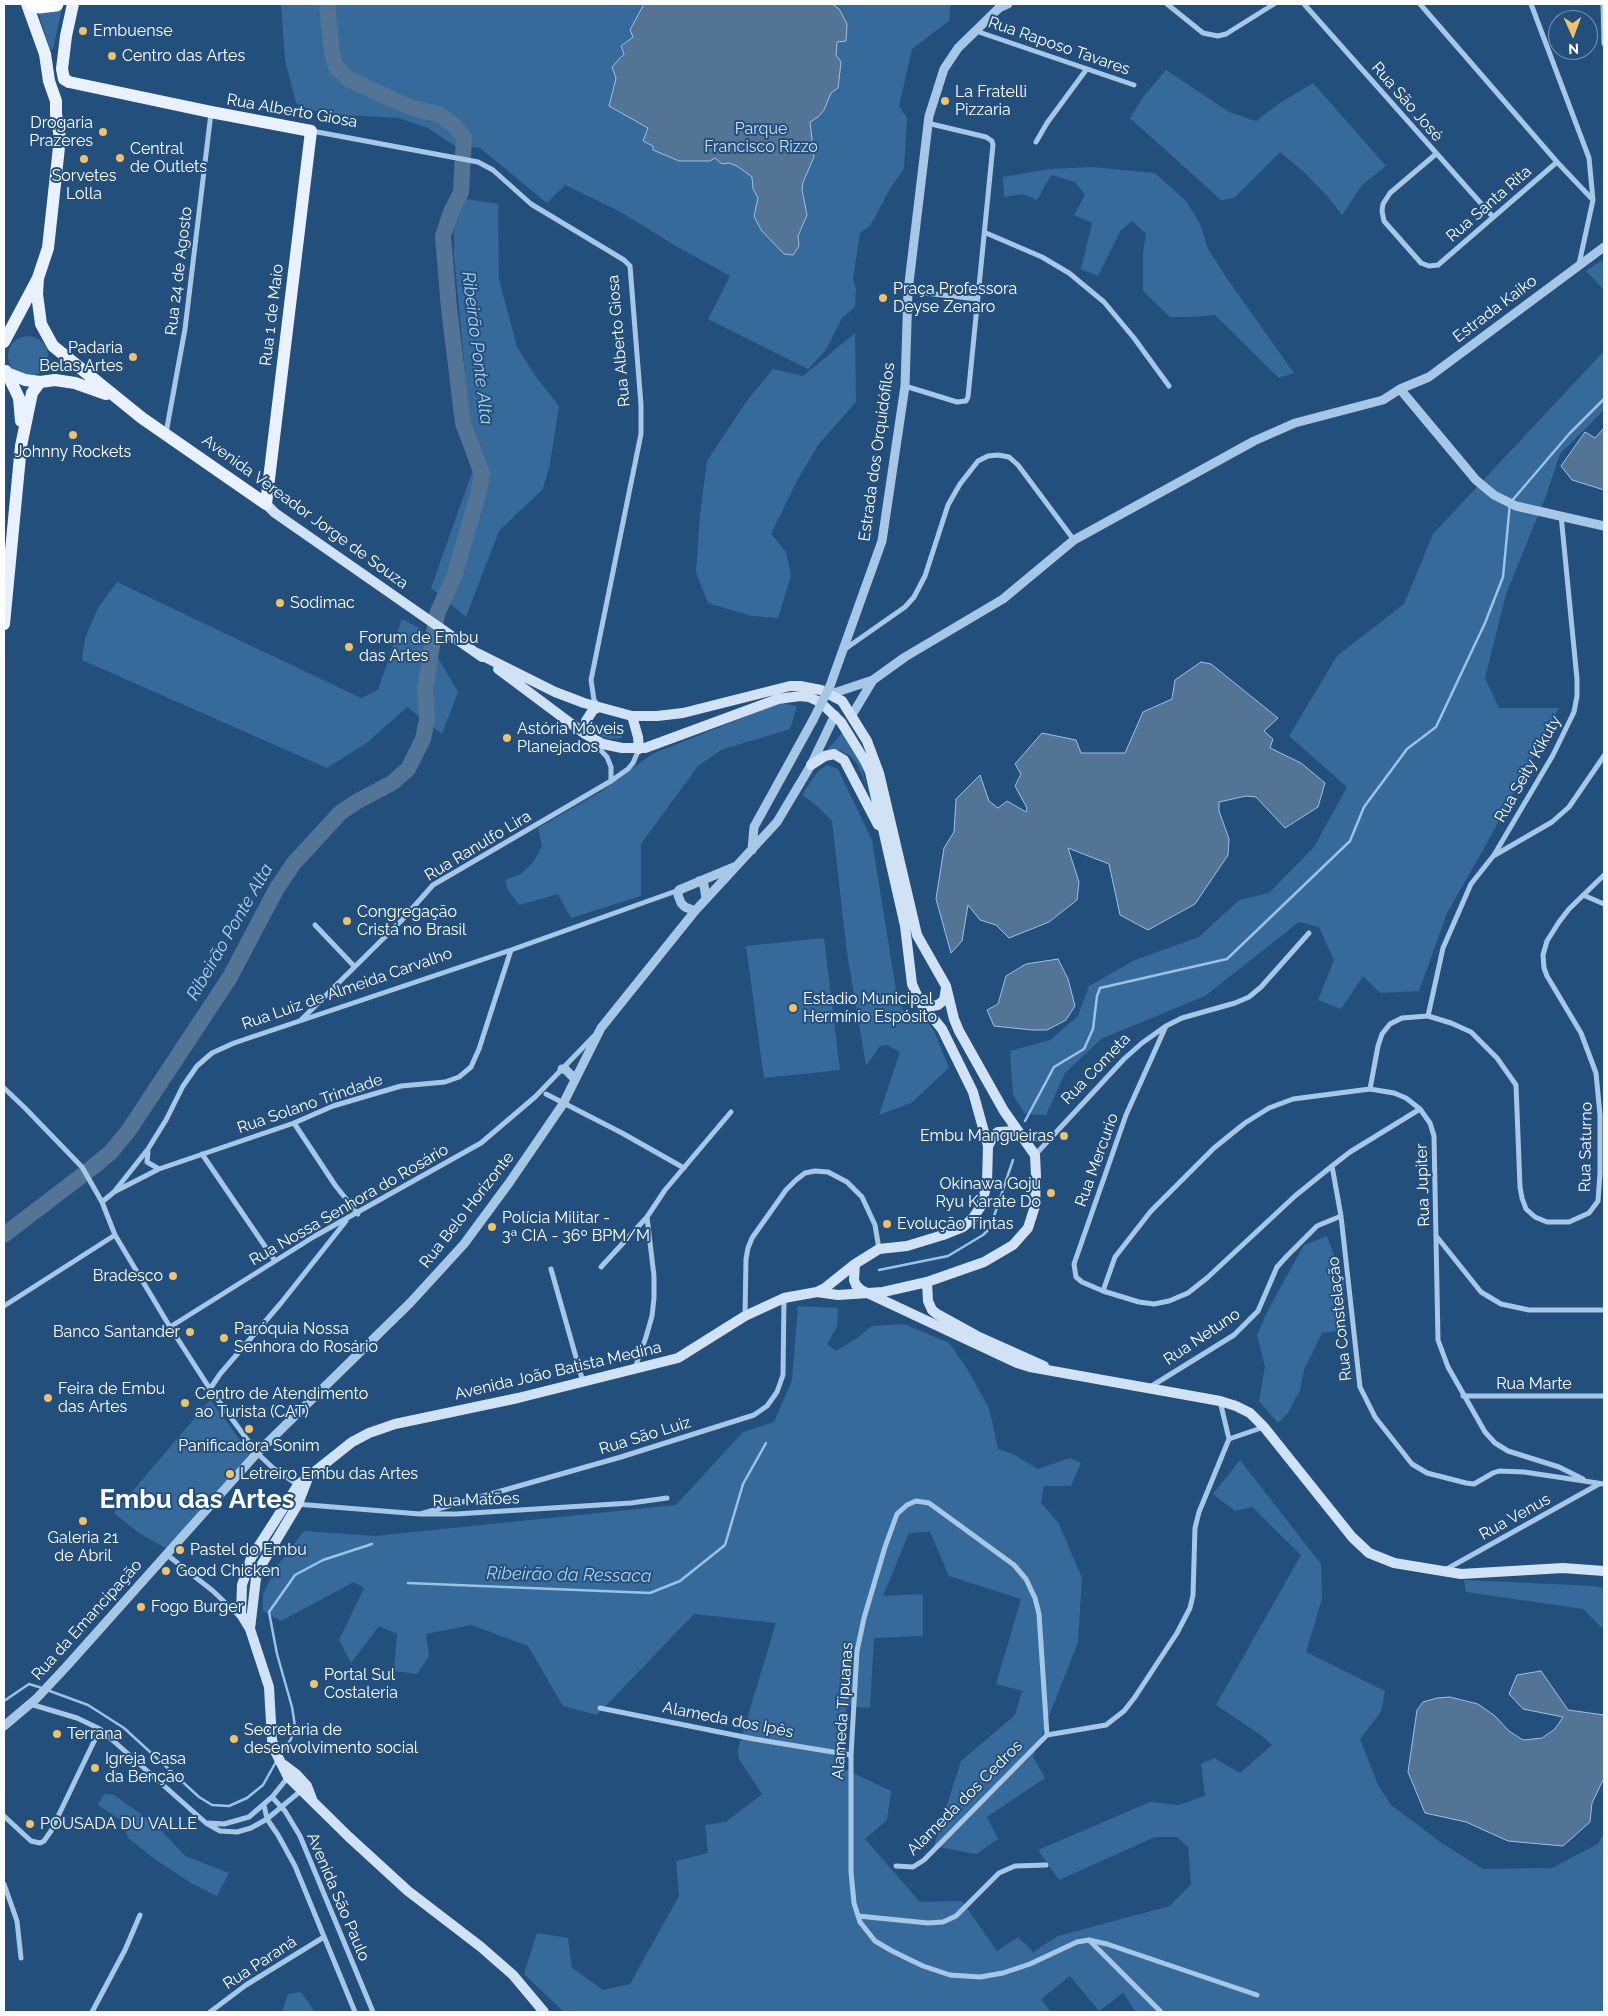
<!DOCTYPE html>
<html>
<head>
<meta charset="utf-8">
<style>
	body { margin:0 }
	#map { position:relative; width:1608px; height:2016px; overflow:hidden; background:#234f7d; font-family:Raleway,sans-serif }
	canvas { display:block }
	.frame { position:absolute; inset:0; border:5px solid #fff; pointer-events:none }
	.north { position:absolute; left:1548px; top:10px; width:50px; height:50px; box-sizing:border-box; background:#234f7d; border:1px solid #7b95b1; border-radius:50%; rotate:178deg; font-size:14px; font-weight:700; line-height:20px; text-align:center; color:#fff }
	.north::after { content:''; display:block; margin:auto; width:18px; height:22px; background:#f1c26a; clip-path:polygon(50% 0,100% 100%,50% 72%,0 100%) }
</style>
</head>
<body>
<div id="map">
<canvas width="1608" height="2016"></canvas>
<div class="frame"></div>
<div class="north">N</div>
</div>
<script>
const g = document.querySelector('canvas').getContext('2d');
g.lineJoin = 'round';
function fillPath(path, color) { g.fillStyle = color; g.fill(path, 'evenodd'); }
const poly = rows => new Path2D(rows.map(r => 'M' + r).join(''));
function trace(path, color, width, dash) { g.strokeStyle = color; g.lineWidth = width; g.lineCap = dash ? 'butt' : 'round'; g.setLineDash(dash || []); g.stroke(path); }
function write(font, color, halo, rows, align = 'center') {
  g.font = font + ' Raleway,sans-serif'; g.lineWidth = 4; g.setLineDash([]); g.textBaseline = 'middle'; g.strokeStyle = halo; g.fillStyle = color; for (const [text, x, y, turn = 0] of rows) {
    g.save(); g.translate(x, y); g.rotate((+turn || 0) * Math.PI / 180); g.textAlign = isNaN(turn) ? turn : align; if (halo) g.strokeText(text, 0, 0); g.fillText(text, 0, 0); g.restore();
  }
}
fillPath(poly([
	[281,4,951,4,949,21,912,49,899,106,907,118,904,169,891,187,870,226,860,233,853,279,856,289,855,307,842,318,826,350,808,369,708,319,730,276,674,245,619,211,565,185,547,203,480,148,453,145,428,128,399,118,345,115,309,110,296,103,285,60],
	[62,9,53,49,50,49,38,12,56,12],
	[1166,70,1229,112,1256,121,1280,103,1313,83,1386,166,1362,185,1342,215,1328,197,1304,172,1280,152,1234,198,1221,200,1130,118,1143,97],
	[1092,167,1155,173,1186,201,1200,224,1208,249,1230,283,1294,373,1279,378,1215,315,1191,317,1170,317,1143,291,1143,253,1146,234,1132,221,1121,230,1098,276,1081,269,1092,223,1074,215,1085,195,1075,182,1051,175,1037,200,1022,194,1004,197,1003,177,1049,169],
	[466,199,498,204,499,279,517,347,536,377,559,406,550,464,543,489,499,531,466,617,431,588,474,467,454,255,454,221],
	[1604,259,1604,290,1586,271],
	[855,333,856,402,818,445,798,479,771,534,786,552,791,576,778,618,751,616,708,603,696,572,700,515,707,461,746,402,773,369,803,376],
	'8 356a20 20 0 1 1 40 0a20 20 0 1 1-40 0Z',
	[1604,351,1604,410,1560,454,1546,496,1506,594,1485,678,1499,708,1559,708,1487,843,1447,913,1419,991,1380,993,1363,976,1341,1009,1318,1000,1334,960,1319,927,1299,922,1205,996,1101,1039,1065,1073,1046,1115,1025,1114,1013,1095,1010,1051,1050,1040,1078,1016,1089,986,1135,960,1199,937,1239,900,1269,893,1314,847,1347,787,1289,736,1337,656,1404,604,1433,534],
	[117,582,361,698,378,690,402,619,421,629,458,692,442,734,407,707,368,742,327,768,82,660,85,638,98,608],
	[780,703,797,706,790,729,721,750,698,766,641,844,641,896,571,918,558,894,519,905,508,890,505,880,521,874,534,861,542,846,538,828,602,791,652,754],
	[593,724,618,729,622,733,622,738,610,739,593,734,588,729,588,726],
	[842,733,861,763,867,791,862,775,857,764,850,756,839,750,826,751],
	[827,765,838,769,872,840,898,1003,907,1015,924,1017,934,1031,949,1068,911,1103,879,1115,900,1052,887,1045,880,1046,866,1066,847,953,832,821,816,805,802,795,818,771],
	[824,938,840,1070,764,1078,746,946],
	[1327,1236,1344,1283,1345,1330,1322,1333,1304,1370,1300,1390,1288,1413,1278,1423,1259,1401,1265,1367,1257,1335,1268,1310,1304,1245],
	[798,1306,838,1308,837,1327,827,1344,836,1351,857,1338,872,1326,904,1324,949,1343,968,1370,989,1408,998,1449,1013,1454,1038,1469,1070,1458,1081,1463,1071,1486,1044,1486,1041,1503,1058,1522,1082,1578,1078,1642,1033,1757,1045,1778,987,1817,998,1839,976,1854,934,1846,961,1761,1015,1715,1022,1691,996,1684,1021,1599,949,1576,930,1532,909,1533,883,1596,923,1594,923,1636,874,1638,870,1708,847,1706,838,1766,891,1791,887,1820,865,1839,920,1902,962,1901,997,1951,1018,1937,1033,1952,1058,1936,1170,1906,1191,1884,1188,1847,1177,1837,1155,1837,1059,1880,1038,1850,1150,1802,1179,1805,1205,1796,1201,1764,1214,1758,1240,1773,1272,1745,1262,1736,1216,1705,1301,1555,1252,1507,1235,1511,1213,1494,1240,1460,1321,1564,1322,1599,1306,1652,1385,1691,1381,1712,1360,1739,1378,1785,1391,1805,1443,1844,1483,1869,1552,1868,1598,1844,1604,1832,1604,2012,1136,2012,1123,1993,1099,2011,1070,1976,1041,1999,1051,2012,564,2012,524,1974,537,1933,568,1938,572,1968,603,1990,630,1984,679,1896,676,1861,708,1853,705,1825,726,1822,762,1794,739,1759,738,1749,776,1623,694,1614,597,1715,563,1706,528,1646,471,1625,426,1634,429,1656,417,1674,394,1671,397,1634,379,1626,351,1663,339,1640,364,1588,354,1582,281,1621,263,1611,263,1594,278,1565,304,1531,375,1536,676,1505,743,1432,774,1422,792,1380],
	[210,1400,250,1453,167,1549,139,1533,114,1513],
	[1464,1580,1594,1586,1604,1588,1604,1630,1583,1609,1466,1592],
	[104,1794,114,1795,156,1825,185,1856,229,1873,217,1896,191,1883,156,1860,128,1838,122,1821,98,1805],
	[301,1992,315,2012,262,2012,282,2012,288,1994]
]), '#366a9b');
const water = poly([
	[644,4,832,4,839,9,847,24,846,41,837,42,836,55,841,62,838,88,831,93,824,110,818,117,810,122,814,157,803,182,802,190,807,215,798,236,799,246,793,255,784,254,761,230,754,216,758,198,753,189,752,177,737,166,729,163,722,164,715,158,710,161,679,161,653,150,653,146,643,141,648,128,609,106,616,78,612,67,624,54,621,46,633,37,630,30,644,4],
	[1604,428,1604,490,1572,480,1561,466,1585,432,1595,438,1604,428],
	[1201,662,1211,664,1278,718,1264,731,1273,739,1270,748,1301,763,1325,783,1318,807,1285,828,1256,797,1246,796,1219,802,1219,811,1229,839,1228,855,1195,904,1148,930,1120,915,1109,864,1068,848,1079,882,1077,900,1049,922,1009,938,996,925,980,920,968,905,962,941,951,953,936,899,944,848,954,832,956,799,980,775,989,801,998,808,1007,801,1026,812,1027,808,1015,786,1021,774,1015,764,1042,733,1076,740,1081,753,1125,753,1143,712,1172,699,1175,680,1201,662],
	[1058,959,1068,979,1075,1006,1066,1020,1047,1030,1032,1030,994,1026,987,1010,998,1004,1006,976,1026,964,1058,959],
	[1541,1671,1568,1710,1604,1715,1604,1778,1592,1803,1590,1822,1563,1846,1508,1841,1466,1822,1425,1813,1408,1772,1417,1710,1423,1702,1437,1698,1450,1697,1478,1704,1495,1716,1509,1731,1523,1740,1542,1738,1555,1729,1563,1717,1523,1709,1509,1694,1517,1675,1541,1671]
]);
fillPath(water, '#547495');
trace(water, '#9bc2e7', 1);
trace(poly([
	[1025,1121,1054,1067,1084,1049,1093,1029,1097,996,1100,988,1227,959,1350,841,1364,807,1407,749,1436,727,1485,623,1503,577,1510,503,1569,434,1604,399],
	[879,1270,948,1256,983,1235,990,1228,1013,1160],
	[408,1583,650,1593,680,1581,725,1545,743,1484,766,1443],
	[47,1690,88,1705,124,1728,199,1797,212,1805,229,1806,247,1798,263,1785,277,1760],
	[4,1701,29,1684,42,1688],
	[280,1756,291,1739,295,1726,292,1707,277,1654,269,1612,295,1575,323,1560,372,1544]
]), '#9bc2e7', 2.5);
trace(poly([
	[4,1235,93,1167,111,1152,129,1130,230,977,277,888,294,863,340,813,356,802,392,783,408,769,423,739,427,719,425,690,437,614,455,574,479,491,482,474,463,423,449,308,443,236,451,212,461,192,464,137,454,125,438,114,412,108,348,79,336,67,332,53,327,4]
]), '#547495', 16);
trace(poly([
	[1167,4,1203,33,1218,36,1226,34,1274,4],
	[1304,4,1493,217],
	[1420,4,1557,162,1593,200],
	[1531,4,1589,158,1593,200,1579,264],
	[1603,4,1604,44],
	[976,31,1134,85],
	[312,131,478,162,493,170,531,204,624,260,630,266,641,405,641,434,591,680,594,700,599,707],
	[1036,142,1047,123,1086,70],
	[1436,154,1390,193,1383,204,1382,211,1384,221,1421,263,1429,266,1438,265,1557,162],
	[986,233,1042,257,1069,273,1104,302,1134,338,1169,386],
	[908,291,977,299],
	[905,386,957,402,966,401,968,397,993,145,992,141,986,137,927,123],
	[166,433,185,329,211,113],
	[845,649,905,607,914,597,925,576,948,505,960,484,978,461,988,456,998,455,1009,457,1018,465,1074,540],
	[594,743,607,757,611,767,611,781],
	[1495,855,1552,822,1569,807,1604,756],
	[1583,895,1604,904],
	[315,925,354,966],
	[1428,1016,1443,948,1471,884,1494,855,1553,755,1574,712,1577,696,1577,679,1561,515],
	[301,1020,401,921,433,885,611,781,628,769,633,763,639,749],
	[1166,1026,1126,1115,1074,1264,1076,1277,1082,1282,1103,1291,1139,1302,1154,1304,1169,1301,1188,1293,1207,1278,1295,1196,1332,1166,1350,1152,1420,1109],
	[4,1088,25,1108,82,1167,102,1202,115,1235,170,1327,210,1389,257,1453,273,1468,298,1485],
	[1370,1089,1378,1046,1382,1034,1390,1024,1402,1018,1428,1016,1451,1023,1471,1032,1497,1058,1516,1085,1520,1187,1522,1198,1526,1209,1535,1217,1547,1222,1569,1222,1589,1213,1598,1201,1600,1173,1600,1115,1596,1073,1581,1033,1547,976,1544,968,1543,955,1547,941,1559,922,1569,909,1604,875],
	[546,1094,622,1133,684,1168],
	[294,1123,335,1185,358,1214],
	[1024,1135,1029,1139,1038,1139,1054,1134],
	[148,1152,147,1162,159,1169],
	[202,1154,275,1261],
	[1035,1155,1124,1059,1142,1043,1166,1026,1182,1018,1235,1003,1249,997,1261,987,1309,933],
	[1332,1166,1341,1216,1360,1387,1375,1417,1412,1464,1427,1473,1466,1483,1474,1484,1493,1473,1499,1471,1524,1472,1604,1484],
	[114,1192,148,1149,166,1120,183,1086,197,1066,212,1053,234,1043,511,950,679,890],
	[102,1202,114,1192,159,1169,294,1123,333,1106,401,1086,445,1082,459,1077,471,1067,479,1049,511,950],
	[1437,1237,1481,1292,1501,1304,1529,1310,1604,1310],
	[601,1267,647,1217,665,1190,731,1112],
	[551,1269,583,1382],
	[1103,1291,1115,1257,1151,1211,1214,1148,1245,1123,1269,1108,1293,1099,1370,1089,1394,1093,1406,1098,1420,1109,1430,1123,1434,1136,1438,1340,1448,1367,1485,1432,1495,1443,1508,1451,1559,1467,1583,1479],
	[4,1306,115,1235],
	[745,1315,746,1259,748,1248,752,1238,786,1190,796,1180,805,1173,815,1171,828,1172,847,1182,862,1197,875,1225,879,1249],
	[170,1327,315,1236,481,1143,535,1097,594,1036],
	[635,1368,646,1337,652,1316,654,1298,654,1276,647,1217],
	[1150,1387,1234,1335,1258,1311,1277,1267,1287,1256,1317,1226,1341,1216],
	[210,1389,220,1374,281,1303,346,1221],
	[1463,1396,1604,1396],
	[1220,1401,1229,1439,1199,1512,1195,1528,1193,1595,1190,1608,1177,1633,1135,1697,1124,1711,1106,1725,1047,1735,1039,1614,1035,1598,1026,1579,1014,1565,929,1503,916,1501,907,1505,897,1514,885,1547,864,1618,857,1651,851,1755,851,1872,854,1903,860,1922,875,1941,892,1951,923,1966,950,1975,980,1977,1003,1973,1030,1964,1077,1942,1089,1940,1107,1944,1257,1995],
	[1229,1439,1264,1427],
	[296,1504,420,1514,456,1514,631,1503,667,1498],
	[420,1514,621,1457,754,1415,767,1406,777,1392,783,1375,784,1298],
	[166,1554,213,1591,240,1617],
	[1445,1570,1599,1484],
	[30,1704,77,1718,100,1729,206,1823,220,1831,237,1832,251,1828,267,1819,303,1789],
	[600,1708,754,1739,851,1755],
	[272,1797,285,1811,300,1836,373,2012],
	[264,1805,267,1819,278,1835,295,1866,355,2012],
	[4,1816,31,1841,40,1843,44,1841,51,1831,100,1729],
	[209,1823,224,1824,249,1817,272,1797,289,1776],
	[896,1866,913,1867,924,1860,1047,1735],
	[4,1884,17,1921,21,1958],
	[858,1916,928,1923,943,1922,956,1916,999,1873,1015,1866,1046,1865],
	[1089,1940,1161,2012],
	[92,2012,125,1950,140,1915],
	[210,2012,246,1985,324,1937]
]), '#a7c7e6', 5);
trace(poly([
	[1400,389,1476,480,1494,495,1516,506,1604,526],
	[830,686,882,541,905,386,908,291,929,116,944,69,958,48,999,8,1008,4],
	[831,694,873,680,905,657,1003,599,1074,540,1254,441,1295,423,1383,400,1400,389,1429,377,1604,247],
	[852,715,873,680],
	[752,850,754,827,813,720],
	[699,881,704,885,706,899],
	[695,911,685,907,681,903,678,895,679,890,734,867],
	[562,1069,565,1069,575,1079],
	[4,1726,36,1699,66,1667,257,1453,410,1303,464,1244,509,1183,563,1104,601,1028,695,911,777,822,811,765,835,715]
]), '#a7c7e6', 9);
trace(poly([
	[266,504,275,513,482,657],
	[477,653,555,692,584,703,632,716,657,716,683,713,790,686,800,686,821,690,842,701,867,741,879,773,917,935,946,986,954,1019,959,1031,1004,1111,1035,1155,1036,1176,1035,1206,1028,1228,1013,1245,984,1262,927,1282,883,1292,838,1295,817,1292,784,1298,745,1316,678,1358,518,1398,395,1424,369,1433,352,1442,298,1485,251,1558,242,1585,241,1614,250,1629,269,1687,272,1740,276,1753,288,1777,349,1837,408,1891,481,1947,513,1975,544,2012],
	[498,669,585,734,603,744,622,748,645,748,778,699,800,696,809,697,820,702,841,722,865,761,870,772,905,926,912,984,920,1002,942,1029,973,1092,988,1146,987,1184,981,1206,973,1218,963,1227,943,1235,907,1246,879,1249,855,1264,825,1288,817,1292],
	[632,716,638,737,639,749],
	[585,734,586,721,593,710,599,707],
	[811,765,825,756,834,754,844,760,878,825],
	[921,1003,932,1006,938,1005,944,1000,946,988],
	[988,1146,994,1135,998,1132,1018,1131],
	[855,1264,854,1280,856,1285,861,1290,1017,1363,1030,1367,1220,1401,1236,1406,1250,1413,1264,1427,1352,1537,1369,1553,1394,1563,1461,1574,1563,1568,1604,1571],
	[927,1282,928,1301,932,1310,937,1314,977,1336,1044,1366],
	[250,1629,256,1578,262,1564,298,1504,308,1478],
	[284,1765,296,1774,307,1786,312,1799]
]), '#d1e2f5', 10);
trace(poly([
	[69,82,64,79,62,69,66,36,73,4],
	[38,278,37,294,41,324,53,346,142,418,266,504,311,131,211,112,69,82],
	[4,342,38,278,48,248,60,138,56,114,56,101,49,81,45,54,27,4],
	[6,371,19,398,21,421],
	[7,373,25,380,40,382,55,380,75,383,106,394],
	[4,624,21,446,32,393,40,382]
]), '#e8f1fd', 12);
trace(poly([
	[33,4,39,6,56,4]
]), '#fff', 15);
trace(poly([
	[813,720,830,686]
]), '#a7c7e6', 9);
for (const [x, y, r, color] of [
	[83,31,5,"#f1c26a"],
	[112,56,5,"#f1c26a"],
	[945,101,5,"#f1c26a"],
	[103,132,5,"#f1c26a"],
	[120,158,5,"#f1c26a"],
	[84,159,5,"#f1c26a"],
	[883,298,5,"#f1c26a"],
	[133,357,5,"#f1c26a"],
	[73,435,5,"#f1c26a"],
	[280,603,5,"#f1c26a"],
	[349,647,5,"#f1c26a"],
	[507,738,5,"#f1c26a"],
	[347,921,5,"#f1c26a"],
	[793,1008,5,"#f1c26a"],
	[1064,1136,5,"#f1c26a"],
	[1051,1193,5,"#f1c26a"],
	[887,1224,5,"#f1c26a"],
	[492,1227,5,"#f1c26a"],
	[173,1276,5,"#f1c26a"],
	[190,1332,5,"#f1c26a"],
	[224,1338,5,"#f1c26a"],
	[48,1398,5,"#f1c26a"],
	[185,1403,5,"#f1c26a"],
	[249,1429,5,"#f1c26a"],
	[230,1474,5,"#f1c26a"],
	[83,1521,5,"#f1c26a"],
	[180,1550,5,"#f1c26a"],
	[166,1571,5,"#f1c26a"],
	[141,1607,5,"#f1c26a"],
	[314,1684,5,"#f1c26a"],
	[57,1734,5,"#f1c26a"],
	[234,1739,5,"#f1c26a"],
	[95,1768,5,"#f1c26a"],
	[30,1824,5,"#f1c26a"]
]) { const dot = new Path2D(); dot.arc(x, y, r, 0, 2 * Math.PI); g.fillStyle = color; g.fill(dot); trace(dot, '#234f7d', 2); }
write('16px', '#fff', '#234f7d', [
	["Embuense",93,31],
	["Centro das Artes",122,56],
	["La Fratelli",955,92],
	["Pizzaria",955,110],
	["Drogaria",93,123,"right"],
	["Prazeres",93,141,"right"],
	["Central",130,149],
	["de Outlets",130,167],
	["Sorvetes",84,176,"center"],
	["Lolla",84,194,"center"],
	["Praça Professora",893,289],
	["Deyse Zenaro",893,307],
	["Padaria",123,348,"right"],
	["Belas Artes",123,366,"right"],
	["Johnny Rockets",73,452,"center"],
	["Sodimac",290,603],
	["Forum de Embu",359,638],
	["das Artes",359,656],
	["Astória Móveis",517,729],
	["Planejados",517,747],
	["Congregação",357,912],
	["Cristá no Brasil",357,930],
	["Estadio Municipal",803,999],
	["Hermínio Espósito",803,1017],
	["Embu Mangueiras",1054,1136,"right"],
	["Okinawa Goju",1041,1184,"right"],
	["Ryu Karate Do",1041,1202,"right"],
	["Polícia Militar -",502,1218],
	["3ª CIA - 36º BPM/M",502,1236],
	["Evolução Tintas",897,1224],
	["Bradesco",163,1276,"right"],
	["Paróquia Nossa",234,1329],
	["Senhora do Rosário",234,1347],
	["Banco Santander",180,1332,"right"],
	["Feira de Embu",58,1389],
	["das Artes",58,1407],
	["Centro de Atendimento",195,1394],
	["ao Turista (CAT)",195,1412],
	["Panificadora Sonim",249,1446,"center"],
	["Letreiro Embu das Artes",240,1474],
	["Galeria 21",83,1538,"center"],
	["de Abril",83,1556,"center"],
	["Pastel do Embu",190,1550],
	["Good Chicken",176,1571],
	["Fogo Burger",151,1607],
	["Portal Sul",324,1675],
	["Costaleria",324,1693],
	["Secretaria de",244,1730],
	["desenvolvimento social",244,1748],
	["Terrana",67,1734],
	["Igreja Casa",105,1759],
	["da Benção",105,1777],
	["POUSADA DU VALLE",40,1824]
], 'left');
write('16px', '#fff', '#234f7d', [
	["Rua Raposo Tavares",1059,46,19],
	["Rua São José",1407,102,49],
	["Rua Alberto Giosa",292,111,10],
	["Rua Santa Rita",1489,204,-41],
	["Rua 24 de Agosto",179,271,-83],
	["Estrada Kaiko",1495,309,-37],
	["Rua 1 de Maio",272,315,-83],
	["Rua Alberto Giosa",619,341,-95],
	["Estrada dos Orquidófilos",877,452,-82],
	["Avenida Vereador Jorge de Souza",305,512,36],
	["Rua Seity Kikuty",1528,769,-61],
	["Rua Ranulfo Lira",478,846,-31],
	["Rua Luiz de Almeida Carvalho",347,989,-19],
	["Rua Cometa",1096,1069,-46],
	["Rua Solano Trindade",310,1104,-19],
	["Rua Saturno",1586,1147,-89],
	["Rua Mercurio",1097,1160,-70],
	["Rua Jupiter",1423,1185,-92],
	["Rua Nossa Senhora do Rosário",349,1205,-30],
	["Rua Belo Horizonte",467,1210,-52],
	["Rua Constelação",1340,1319,-96],
	["Rua Netuno",1202,1337,-34],
	["Avenida João Batista Medina",558,1371,-13],
	["Rua Marte",1534,1384],
	["Rua São Luiz",645,1436,-17],
	["Rua Matões",476,1500,-2],
	["Rua Venus",1515,1517,-29],
	["Rua da Emancipação",87,1620,-48],
	["Alameda Tipuanas",843,1711,-86],
	["Alameda dos Ipês",728,1720,11],
	["Alameda dos Cedros",965,1798,-45],
	["Avenida São Paulo",338,1897,67],
	["Rua Paraná",260,1963,-33]
]);
write('16px', '#cae0f5', '#234f7d', [
	["Parque",761,129],
	["Francisco Rizzo",761,147]
]);
write('italic 18px', '#b2d1ee', '#234f7d', [
	["Ribeirão Ponte Alta",477,348,83],
	["Ribeirão Ponte Alta",230,932,-60],
	["Ribeirão da Ressaca",569,1575,1]
]);
write('bold 26px', '#fff', '#234f7d', [
	["Embu das Artes",197,1500]
]);
</script>
</body>
</html>
